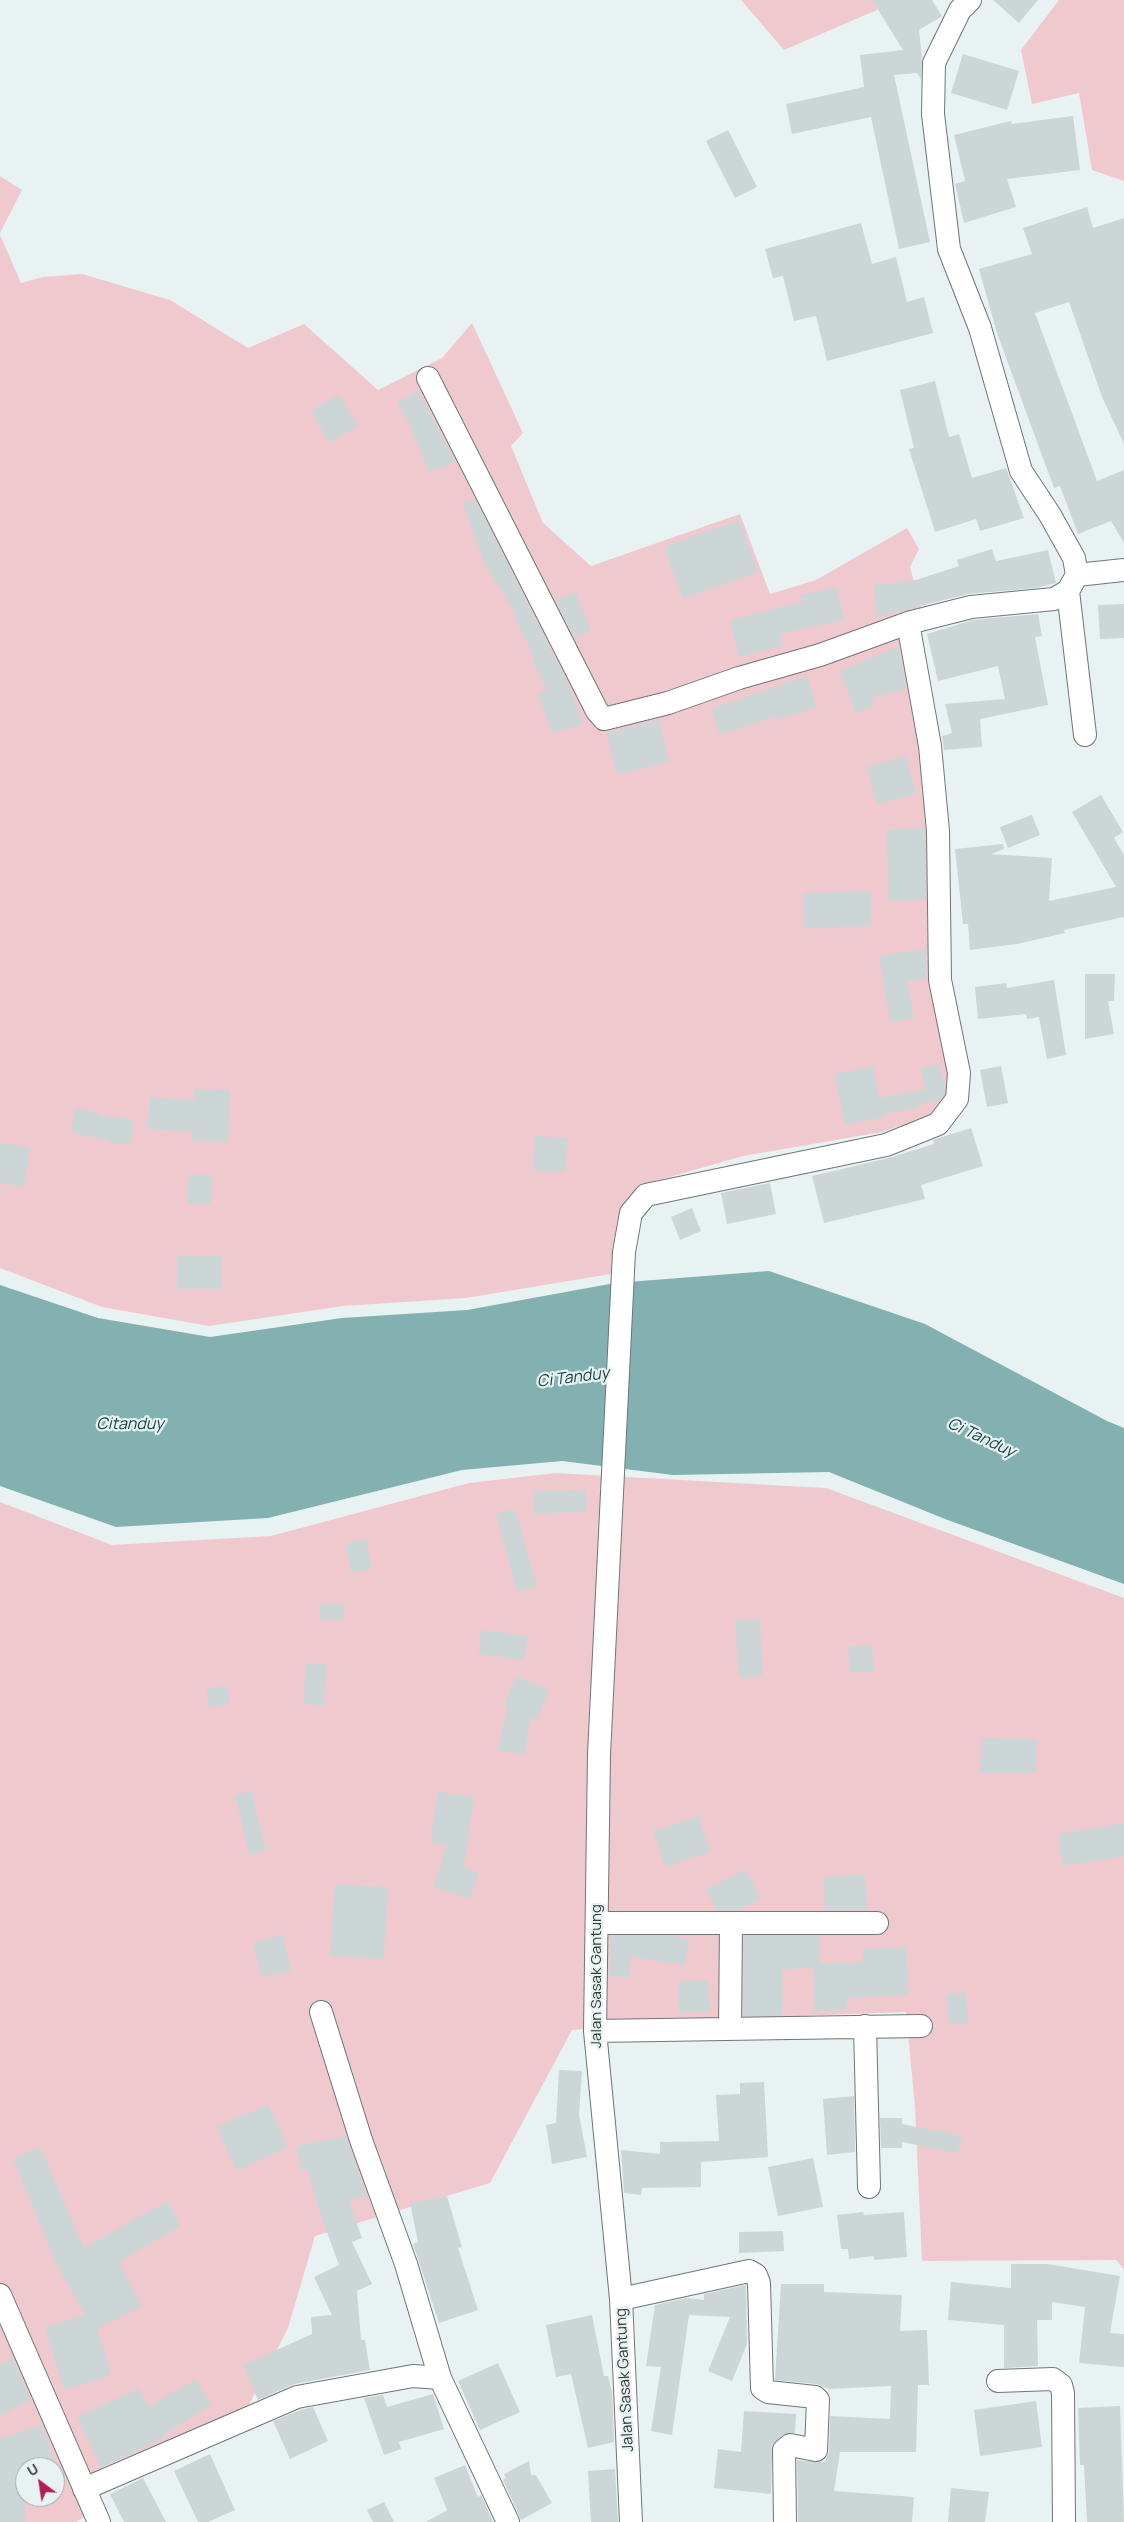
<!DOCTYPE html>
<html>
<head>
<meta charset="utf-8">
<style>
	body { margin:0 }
	#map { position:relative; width:1124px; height:2522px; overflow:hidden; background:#e8f2f2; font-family:Manrope,sans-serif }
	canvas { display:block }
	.north { position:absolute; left:15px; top:2457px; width:50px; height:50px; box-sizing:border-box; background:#e8f2f2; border:1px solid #a1a8a8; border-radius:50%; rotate:329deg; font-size:14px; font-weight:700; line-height:20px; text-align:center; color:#363a3a }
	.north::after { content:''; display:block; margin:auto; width:18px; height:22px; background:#b02052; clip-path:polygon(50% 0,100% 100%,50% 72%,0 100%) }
</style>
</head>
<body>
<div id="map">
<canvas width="1124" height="2522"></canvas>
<div class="north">U</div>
</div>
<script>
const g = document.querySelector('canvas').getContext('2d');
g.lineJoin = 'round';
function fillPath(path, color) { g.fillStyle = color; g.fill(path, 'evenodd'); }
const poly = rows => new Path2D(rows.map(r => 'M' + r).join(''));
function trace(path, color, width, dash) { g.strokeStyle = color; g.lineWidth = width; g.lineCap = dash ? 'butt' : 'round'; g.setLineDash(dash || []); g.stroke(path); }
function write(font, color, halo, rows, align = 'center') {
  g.font = font + ' Manrope,sans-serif'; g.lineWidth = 4.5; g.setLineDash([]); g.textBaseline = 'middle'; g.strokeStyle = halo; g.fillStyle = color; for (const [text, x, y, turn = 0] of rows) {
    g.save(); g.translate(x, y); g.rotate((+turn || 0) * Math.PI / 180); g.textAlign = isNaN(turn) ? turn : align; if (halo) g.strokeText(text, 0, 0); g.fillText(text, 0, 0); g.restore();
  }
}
fillPath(poly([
	[741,0,900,0,784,50],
	[1059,0,1124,0,1124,181,1092,170,1079,93,1032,104,1021,50],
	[0,176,22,190,0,233],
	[0,235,21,283,43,277,82,274,170,300,248,348,304,324,378,390,442,358,472,323,523,433,511,446,543,523,591,566,740,514,770,594,816,580,907,528,919,549,910,567,922,610,901,620,924,747,952,1070,951,1093,932,1115,882,1132,743,1156,645,1184,613,1249,611,1274,466,1298,343,1306,209,1326,102,1307,0,1268],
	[556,1473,826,1488,1124,1598,1124,2269,1116,2260,922,2261,915,2107,906,2012,716,2019,572,2030,490,2183,315,2236,288,2328,248,2407,103,2467,84,2517,76,2522,0,2522,0,1502,112,1545,271,1536,469,1483],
	[25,2467,55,2467,55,2497,25,2497]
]), '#f0c9cf');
fillPath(poly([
	[769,1271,925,1324,1107,1421,1124,1428,1124,1584,945,1519,829,1472,673,1475,562,1461,462,1470,268,1518,116,1527,0,1486,0,1285,98,1318,210,1337,342,1318,467,1310,615,1283]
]), '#83b1b2');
fillPath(poly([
	[872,0,932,0,942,16,919,30,922,57,921,79,917,73,894,75,930,242,899,249,871,117,792,134,786,104,864,87,860,55,903,50],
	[993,0,1038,0,1019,23],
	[963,54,1019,71,1007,110,951,93],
	[1073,116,1080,170,1007,179,1016,207,964,223,955,184,965,181,954,135,1011,121,1012,124],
	[728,130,757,187,735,198,706,141],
	[1087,207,1093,228,1124,218,1124,444,1102,397,1069,302,1035,313,1097,481,1124,470,1124,543,1111,521,1078,534,1060,486,1054,488,997,333,979,269,1032,254,1023,228],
	[861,223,872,264,896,257,907,302,924,297,933,333,827,361,816,316,794,321,783,276,773,278,765,249],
	[935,381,949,437,959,434,972,478,1006,468,1024,518,980,531,976,519,935,532,909,449,914,448,900,390],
	[418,391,456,462,429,472,411,428,397,402],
	[339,394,358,425,329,443,311,411],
	[475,499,570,687,583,724,552,734,538,694,547,690,532,660,535,659,514,617,517,615,485,565,463,504],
	[739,520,758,572,683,599,664,547],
	[992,549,996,561,1048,550,1056,583,1036,588,968,594,877,617,873,585,916,580,959,566,957,560],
	[837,587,844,620,780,634,783,646,739,657,730,620,802,602,800,595],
	[576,592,591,631,574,637,555,600],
	[1124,604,1124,638,1100,639,1098,605],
	[1038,614,1042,636,1035,637,1048,705,980,719,982,747,944,750,942,736,952,733,945,704,1005,699,998,666,938,681,927,634,973,620],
	[899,646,906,689,872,698,874,705,856,713,839,671],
	[807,676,817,707,777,720,776,716,720,735,711,709],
	[659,720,669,762,617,775,606,733],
	[906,756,916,794,877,804,867,766],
	[1101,795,1123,832,1114,838,1124,855,1124,917,1064,930,1065,933,1017,944,970,950,968,924,963,924,955,849,1003,844,1004,849,991,854,1052,858,1049,901,1116,887,1072,812],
	[1032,815,1040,835,1008,848,1000,827],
	[925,828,926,900,889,901,886,830],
	[871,891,871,926,804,928,803,893],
	[926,949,927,979,907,981,914,1018,890,1022,879,955],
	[1085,974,1115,974,1114,1001,1108,1001,1114,1034,1085,1039],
	[1054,980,1066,1055,1047,1059,1039,1017,1027,1019,1026,1014,978,1019,975,987,1006,983,1007,988],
	[939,1064,945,1085,944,1094,940,1099,918,1105,918,1108,884,1114,884,1117,845,1125,834,1074,873,1066,880,1098,926,1089,921,1068],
	[1001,1066,1008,1103,987,1107,980,1070],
	[194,1089,230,1090,228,1142,192,1141,193,1132,147,1129,150,1097,194,1100],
	[75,1108,98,1112,98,1116,133,1119,131,1144,109,1143,109,1140,71,1133],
	[971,1128,983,1166,921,1185,925,1199,824,1223,812,1176,889,1158,934,1144,933,1140],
	[535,1136,568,1138,565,1172,533,1171],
	[0,1143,30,1147,24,1187,0,1183],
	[188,1174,212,1175,211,1204,187,1204],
	[770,1183,776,1214,727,1224,721,1193],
	[692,1208,701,1231,680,1240,671,1217],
	[177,1256,222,1256,222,1289,177,1289],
	[586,1490,587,1512,534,1514,533,1491],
	[515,1509,537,1586,517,1592,496,1514],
	[366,1539,372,1569,351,1573,346,1543],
	[320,1604,344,1604,344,1620,320,1620],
	[760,1619,763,1676,739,1678,735,1620],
	[481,1630,528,1636,524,1660,478,1654],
	[872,1645,874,1671,850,1673,848,1646],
	[306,1663,327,1665,324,1706,303,1704],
	[516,1676,549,1690,537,1720,531,1717,524,1755,498,1750,507,1707,504,1706],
	[227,1685,230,1704,209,1708,206,1689],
	[981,1738,1037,1739,1036,1773,980,1773],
	[252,1791,266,1851,249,1855,235,1795],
	[438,1792,474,1797,464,1867,479,1872,470,1899,433,1887,447,1845,430,1843],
	[699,1816,710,1852,665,1867,653,1831],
	[1124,1823,1124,1856,1063,1866,1058,1834],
	[746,1869,761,1899,739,1910,716,1910,706,1889],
	[865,1874,867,1910,825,1910,823,1877],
	[335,1884,388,1887,384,1959,330,1956],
	[283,1935,291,1971,261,1977,253,1942],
	[610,1936,670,1936,689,1939,685,1965,631,1957,629,1978,609,1976],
	[744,1936,820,1936,820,1963,863,1962,862,1949,906,1947,909,1995,847,1998,847,2010,814,2011,814,1968,782,1970,783,2015,743,2016],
	[708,1980,710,2011,679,2013,678,1982],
	[966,1992,968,2023,949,2025,946,1994],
	[559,2070,582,2071,579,2115,587,2157,552,2164,546,2125,556,2123],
	[764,2082,768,2157,701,2162,701,2187,642,2188,641,2195,624,2193,621,2150,660,2154,660,2142,719,2141,716,2095,740,2094,740,2083],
	[854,2096,855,2152,827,2155,823,2099],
	[268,2104,288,2147,237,2171,216,2127],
	[880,2118,902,2118,902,2124,962,2136,958,2153,902,2142,902,2148,881,2148],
	[346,2136,367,2196,349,2201,362,2238,352,2242,372,2284,357,2291,361,2340,365,2340,370,2370,294,2384,258,2400,243,2365,312,2334,311,2317,332,2315,314,2277,339,2265,319,2210,307,2169,301,2171,296,2146],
	[40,2147,84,2248,167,2201,181,2226,119,2262,142,2306,97,2329,112,2375,64,2390,45,2327,85,2315,56,2264,13,2159],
	[813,2158,823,2207,778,2216,768,2167],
	[447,2196,462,2247,458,2248,478,2310,439,2323,413,2244,418,2242,410,2203],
	[863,2212,864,2215,904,2212,907,2257,874,2260,874,2256,849,2259,848,2249,841,2249,837,2215],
	[783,2231,784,2251,739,2253,739,2232],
	[1011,2264,1047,2264,1120,2276,1110,2333,1124,2334,1124,2367,1079,2363,1085,2307,1052,2302,1052,2320,1037,2320,1038,2366,1004,2368,1004,2325,948,2320,951,2282,1011,2288],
	[781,2284,824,2284,824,2292,902,2295,900,2331,927,2330,929,2385,918,2385,916,2452,840,2452,834,2491,914,2497,912,2522,798,2522,797,2460,825,2462,829,2451,830,2416,890,2419,891,2386,829,2389,816,2384,775,2380],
	[746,2285,747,2344,732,2381,708,2371,730,2317,689,2315,672,2435,651,2431,661,2367,646,2366,655,2305,687,2298,704,2300,704,2294],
	[592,2315,604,2376,608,2376,612,2392,614,2442,588,2448,571,2374,556,2377,546,2325],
	[13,2358,31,2400,0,2416,0,2364],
	[498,2363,520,2412,480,2430,458,2381],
	[195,2379,212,2405,162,2436,163,2438,101,2468,77,2417,139,2388,149,2407],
	[433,2394,444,2429,399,2442,401,2449,384,2455,364,2398,383,2395,387,2407],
	[1036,2401,1042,2447,980,2456,974,2410],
	[1120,2406,1124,2522,1087,2522,1084,2465,1080,2465,1078,2408],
	[313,2407,328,2441,290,2459,273,2421,301,2410],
	[744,2411,796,2414,795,2433,782,2435,772,2445,771,2494,714,2488,718,2449,741,2452],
	[42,2425,57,2467,25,2467,25,2522,0,2522,0,2439],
	[210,2454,235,2510,208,2522,198,2522,174,2471],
	[529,2461,531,2475,536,2475,552,2503,521,2520,503,2480,506,2478,504,2474],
	[465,2465,478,2497,481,2495,493,2522,426,2522,447,2510,434,2478],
	[615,2469,618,2522,591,2522,588,2471],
	[143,2478,166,2522,124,2522,110,2494],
	[951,2488,989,2492,985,2522,948,2522],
	[384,2502,394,2522,373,2522,367,2510]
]), '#cdd6d6');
const minor = poly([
	[428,378,597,711,604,719,668,703,739,678,820,655,908,623,971,607,1054,599,1068,591,1077,575,1074,558,1050,515,1021,471,980,328,949,249,933,114,934,63,960,10,970,0],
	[1077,575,1124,570],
	[1068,591,1085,735],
	[597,1923,877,1923],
	[321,2012,361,2140,406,2264,440,2378],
	[865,2026,869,2187],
	[730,2028,731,1924],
	[595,2031,921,2026],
	[0,2295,99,2522],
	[621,2299,749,2271,756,2275,759,2283,762,2388,768,2392,815,2397,818,2400,816,2450,790,2445,784,2450,785,2522],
	[998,2381,1053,2379,1061,2385,1063,2393,1064,2522],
	[84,2489,297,2397,413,2376,440,2378,508,2522],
	[631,2522,621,2299,595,2031,599,1754,624,1252,631,1213,646,1195,886,1145,938,1124,957,1099,959,1073,940,980,938,831,930,746,908,623]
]);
trace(minor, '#6e7677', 24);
trace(minor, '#fff', 22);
write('15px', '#363a3a', '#e8f2f2', [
	["Jalan Sasak Gantung",597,1976,-90],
	["Jalan Sasak Gantung",625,2380,-93]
]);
write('italic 16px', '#174244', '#e8f2f2', [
	["Ci Tanduy",573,1378,-7],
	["Citanduy",130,1425],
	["Ci Tanduy",981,1438,25]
]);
</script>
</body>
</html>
